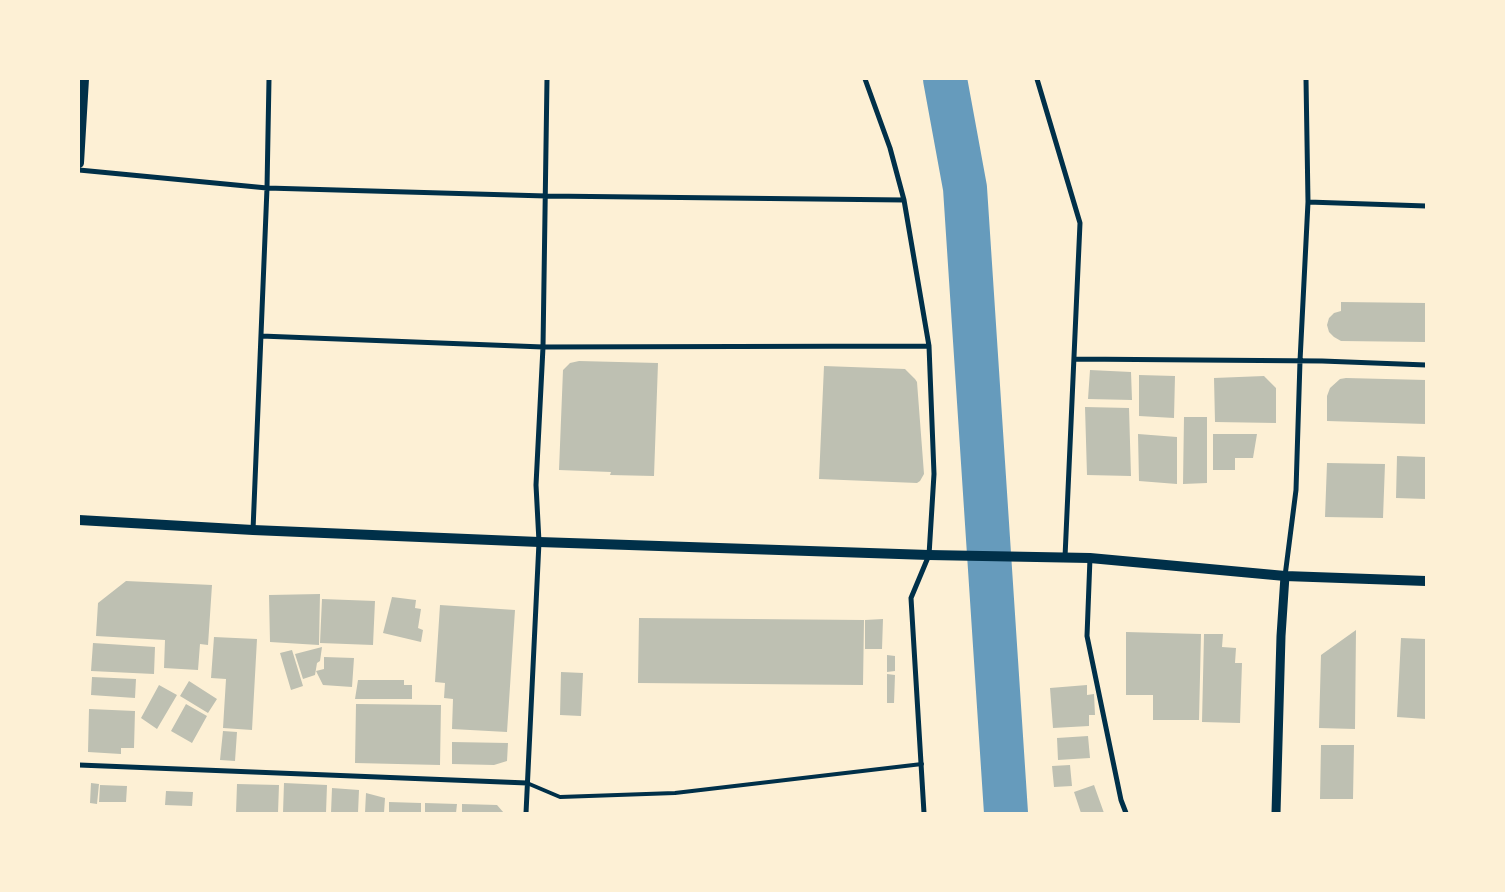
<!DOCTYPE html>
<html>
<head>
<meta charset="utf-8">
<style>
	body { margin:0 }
	#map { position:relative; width:1505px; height:892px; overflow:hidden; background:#fdf0d5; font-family:Inter,sans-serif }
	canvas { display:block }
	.frame { position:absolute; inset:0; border:80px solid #fdf0d5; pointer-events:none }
</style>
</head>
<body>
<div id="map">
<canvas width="1505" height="892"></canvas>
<div class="frame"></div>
</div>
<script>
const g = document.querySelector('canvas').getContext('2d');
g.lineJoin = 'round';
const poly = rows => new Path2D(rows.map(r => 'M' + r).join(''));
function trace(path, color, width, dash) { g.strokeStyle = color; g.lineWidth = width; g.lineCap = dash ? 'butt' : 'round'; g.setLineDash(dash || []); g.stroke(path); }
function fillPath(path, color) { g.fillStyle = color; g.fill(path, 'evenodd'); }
trace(poly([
	[945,79,965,188,1006,813]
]), '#669bbc', 44);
fillPath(poly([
	[1341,302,1426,303,1426,342,1341,341,1334,337,1329,332,1327,325,1329,318,1334,313,1341,311],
	[579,361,658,363,654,476,610,475,611,472,559,470,563,370,570,363],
	[824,366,905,369,915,379,917,382,924,474,920,481,917,483,819,479],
	[1090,370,1131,372,1132,400,1088,399],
	[1139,375,1175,376,1174,418,1139,416],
	[1264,376,1276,388,1276,423,1215,422,1214,378],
	[1346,378,1426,380,1426,424,1327,421,1327,396,1330,388,1340,379],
	[1085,407,1129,408,1131,476,1087,475],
	[1184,417,1207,417,1207,483,1183,484],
	[1138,434,1177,437,1177,484,1139,481],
	[1213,434,1257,434,1253,458,1235,458,1235,470,1213,470],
	[1397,456,1426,457,1426,499,1396,498],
	[1327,463,1385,464,1383,518,1325,517],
	[126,581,212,585,208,645,200,644,198,670,164,668,165,640,96,636,98,603],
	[320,594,319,645,270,642,269,595],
	[392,597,416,600,415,608,421,609,418,628,423,630,421,642,383,633],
	[322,599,375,601,373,645,320,643],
	[440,605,515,610,507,732,452,729,453,699,444,698,445,683,435,682],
	[639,618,864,620,863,685,638,683],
	[883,619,882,649,865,649,865,620],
	[1356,630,1355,729,1319,728,1321,655],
	[1126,632,1201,634,1199,720,1153,720,1153,695,1126,695],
	[1204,634,1223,634,1222,647,1236,648,1235,663,1242,663,1240,723,1202,722],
	[214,637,257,639,252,730,223,728,226,679,211,678],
	[1401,638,1426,639,1426,719,1397,717],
	[93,643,155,647,154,674,91,671],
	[322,647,320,661,317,663,315,675,303,679,295,654],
	[292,650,303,686,291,690,280,653],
	[887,655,895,656,895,671,887,672],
	[324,657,354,658,352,687,323,685,316,671,324,669],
	[561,672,583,673,581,716,560,715],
	[887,674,895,675,894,703,887,703],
	[92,677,136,679,135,698,91,695],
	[358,680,404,680,404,685,412,685,412,699,355,699],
	[189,681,217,699,208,713,180,696],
	[159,685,177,695,157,729,141,718],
	[1087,685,1087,695,1094,694,1095,715,1089,715,1089,726,1053,728,1050,688],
	[186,704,207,716,192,743,171,731],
	[356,704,441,705,440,765,355,763],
	[89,709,135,711,134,748,121,748,121,754,88,752],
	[223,731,237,732,235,761,220,760],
	[1088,736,1090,758,1058,760,1057,738],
	[452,742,508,743,507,761,494,765,452,764],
	[1321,745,1354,745,1353,799,1320,799],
	[1070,765,1072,786,1054,787,1052,766],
	[91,783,99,784,97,804,90,803],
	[284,783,327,785,326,813,283,813],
	[237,784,279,785,278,813,236,813],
	[100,785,127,786,126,802,99,802],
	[1094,785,1104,813,1081,813,1074,792],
	[332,788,359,790,358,813,331,813],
	[166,791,193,792,192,806,165,805],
	[366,793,385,798,384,813,365,813],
	[389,802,421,803,421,813,389,813],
	[425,803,457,804,456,813,425,813],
	[462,804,497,805,504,813,462,813]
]), '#bec0b2');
trace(poly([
	[527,783,560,797,675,793,922,764]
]), '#003049', 4);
trace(poly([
	[865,79,890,148,904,200,929,346,934,474,929,555,911,598,924,813],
	[1037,79,1080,223,1065,557],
	[79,170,267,188,546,196,904,200],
	[1308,202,1426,206],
	[261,336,543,347,929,346],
	[1074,359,1322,361,1426,365],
	[253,530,267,188,269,79],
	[1090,558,1087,636,1121,800,1126,813],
	[1285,576,1296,490,1300,361,1308,202,1306,79],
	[79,765,527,783],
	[526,813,539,542,536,485,543,347,547,79]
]), '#003049', 5);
trace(poly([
	[1276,813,1281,636,1285,576]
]), '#003049', 9);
trace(poly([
	[79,163,84,79],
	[79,520,253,530,539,542,929,555,1090,558,1285,576,1426,581]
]), '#003049', 10);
</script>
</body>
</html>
